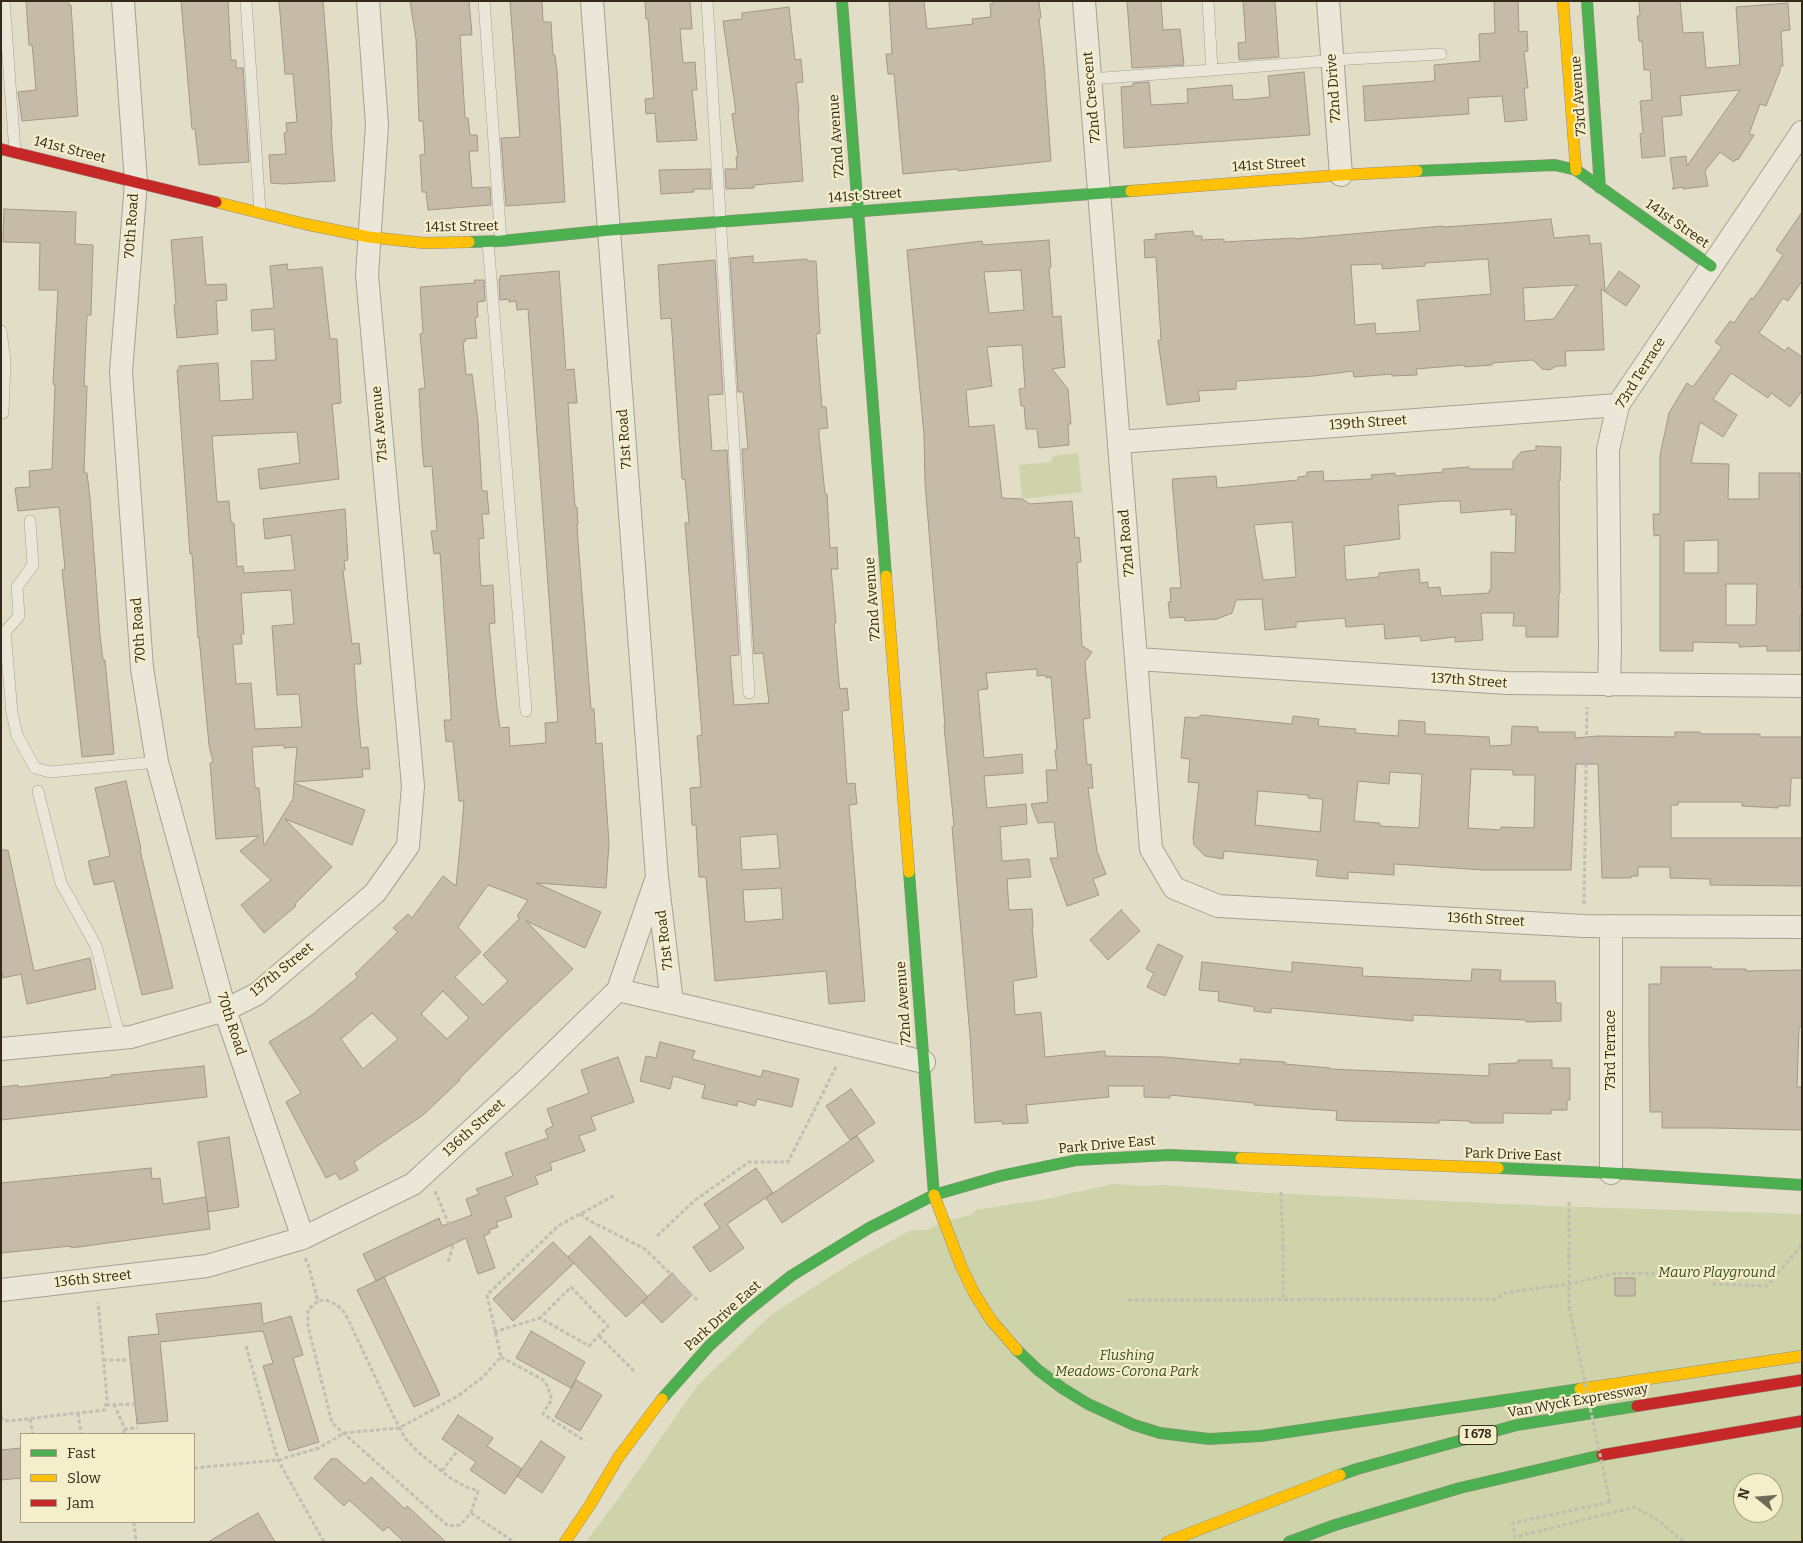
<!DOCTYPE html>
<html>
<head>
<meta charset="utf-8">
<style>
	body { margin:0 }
	#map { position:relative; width:1803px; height:1543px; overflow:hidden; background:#e2ddc7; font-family:Bitter,serif }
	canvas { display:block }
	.frame { position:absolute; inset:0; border:2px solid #342a1a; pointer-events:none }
	.legend { position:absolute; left:20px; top:1433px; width:175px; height:90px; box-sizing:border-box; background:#f5eecb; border:1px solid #a8a084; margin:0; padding:6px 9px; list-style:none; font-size:15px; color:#342a1a }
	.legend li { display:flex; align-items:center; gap:10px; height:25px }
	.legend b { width:25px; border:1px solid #a8a084 }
	.north { position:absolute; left:1733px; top:1473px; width:50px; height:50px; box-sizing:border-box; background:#f5eecb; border:1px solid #a8a084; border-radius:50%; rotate:287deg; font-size:14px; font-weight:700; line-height:20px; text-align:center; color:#342a1a }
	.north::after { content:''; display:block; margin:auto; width:18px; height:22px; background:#716957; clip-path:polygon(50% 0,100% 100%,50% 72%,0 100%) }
</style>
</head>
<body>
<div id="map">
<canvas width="1803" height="1543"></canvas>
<div class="frame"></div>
<ul class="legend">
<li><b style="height:6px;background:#4caf50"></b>Fast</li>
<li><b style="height:6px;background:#ffc107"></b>Slow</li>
<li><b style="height:6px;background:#c62828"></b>Jam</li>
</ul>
<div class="north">N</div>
</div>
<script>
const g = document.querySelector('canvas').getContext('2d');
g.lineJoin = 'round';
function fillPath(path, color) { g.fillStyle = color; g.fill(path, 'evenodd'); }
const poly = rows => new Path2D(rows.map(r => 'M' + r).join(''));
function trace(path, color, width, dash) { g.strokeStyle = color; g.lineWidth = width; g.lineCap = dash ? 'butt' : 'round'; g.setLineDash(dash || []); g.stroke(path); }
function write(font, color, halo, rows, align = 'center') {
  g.font = font + ' Bitter,serif'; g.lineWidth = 4.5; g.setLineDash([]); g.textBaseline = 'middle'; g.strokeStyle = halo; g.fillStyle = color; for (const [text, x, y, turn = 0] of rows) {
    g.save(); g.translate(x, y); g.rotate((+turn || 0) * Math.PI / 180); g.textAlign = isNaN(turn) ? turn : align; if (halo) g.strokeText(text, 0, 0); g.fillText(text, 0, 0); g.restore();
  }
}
fillPath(poly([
	[1078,453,1082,492,1022,499,1019,465,1051,462,1053,456],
	[1112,1184,1144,1186,1163,1185,1267,1193,1552,1206,1802,1214,1802,1542,586,1542,626,1488,697,1386,771,1315,851,1263,911,1230,927,1230,942,1222,971,1215,976,1210,1046,1199],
	[1743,1483,1773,1483,1773,1513,1743,1513]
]), '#ced3a9');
const building = poly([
	[26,1,68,1,69,5,71,5,78,116,22,121,18,92,36,90,33,54,32,45,29,45,26,1],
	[181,1,228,1,231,60,236,60,236,68,243,68,249,162,199,165,195,129,192,129,181,1],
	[279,1,323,1,328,62,332,129,331,129,335,181,282,184,271,183,269,155,286,154,284,133,287,132,286,123,297,122,293,74,285,74,279,1],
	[410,1,469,1,472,35,460,35,465,118,468,118,470,135,477,135,478,151,469,151,472,188,490,187,491,205,428,210,426,192,422,192,421,173,420,155,425,154,423,121,419,121,416,39,410,1],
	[510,1,542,1,543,22,551,22,553,55,555,55,557,71,565,202,506,206,501,138,520,137,510,1],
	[645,1,690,1,692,29,680,29,683,63,695,62,697,90,692,90,697,140,657,142,655,113,646,114,645,99,654,98,648,19,646,19,645,1],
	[889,1,924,1,927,29,973,24,972,19,991,17,990,4,993,3,993,1,1039,1,1041,18,1039,18,1044,65,1051,161,958,171,958,169,903,174,894,74,888,74,886,54,892,54,889,1],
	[1127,1,1161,1,1163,30,1180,29,1184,65,1132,68,1127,1],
	[1243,1,1275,1,1279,57,1239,60,1238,43,1246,42,1243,1],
	[1494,1,1518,1,1519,32,1527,31,1528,51,1524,52,1528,88,1524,88,1527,120,1505,122,1502,96,1468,98,1469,114,1365,121,1363,86,1435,81,1434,65,1480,61,1479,34,1495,33,1494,1],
	[1639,1,1680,1,1683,33,1703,32,1706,68,1740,65,1736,7,1788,3,1790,30,1781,31,1783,66,1780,66,1780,71,1766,106,1760,104,1749,134,1754,135,1738,160,1736,159,1734,162,1720,152,1705,171,1708,186,1683,189,1683,187,1672,189,1674,186,1670,158,1686,156,1687,166,1740,90,1680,96,1682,115,1662,117,1665,156,1642,158,1640,134,1643,133,1640,101,1652,100,1650,70,1644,70,1642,41,1639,41,1637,16,1640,16,1639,1],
	[789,7,795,60,801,59,803,82,796,83,799,111,798,111,803,181,754,185,754,188,726,189,725,169,737,169,736,157,738,157,732,114,736,113,723,21,742,19,742,13,789,7],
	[1304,72,1310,135,1124,148,1121,87,1133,86,1133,83,1149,82,1151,105,1188,103,1187,89,1232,85,1233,100,1251,99,1270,97,1268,76,1304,72],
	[710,169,711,189,693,189,694,192,661,194,659,170,710,169],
	[4,209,76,212,75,244,93,245,91,315,87,315,84,386,87,386,84,473,87,473,90,498,100,636,103,660,105,660,114,754,82,757,62,570,65,569,59,507,18,511,15,488,30,487,29,471,52,469,55,385,53,384,58,290,39,290,40,243,3,242,4,209],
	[1802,212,1802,281,1788,301,1783,298,1759,333,1785,351,1788,347,1802,357,1802,391,1790,407,1771,393,1768,398,1731,373,1713,399,1737,415,1723,437,1700,422,1691,463,1729,464,1728,499,1759,499,1759,473,1800,473,1800,587,1802,587,1802,615,1800,615,1800,651,1767,651,1767,646,1739,647,1739,643,1693,642,1693,651,1660,651,1660,535,1654,536,1653,514,1660,514,1660,455,1669,413,1687,383,1693,387,1722,347,1715,342,1730,321,1734,323,1751,298,1753,299,1763,285,1783,255,1776,250,1802,212],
	[1718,540,1718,573,1684,573,1684,541,1718,540],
	[1726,584,1757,584,1756,625,1726,625,1726,584],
	[1551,219,1554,238,1589,235,1590,244,1601,243,1605,291,1619,271,1640,286,1626,306,1601,289,1604,350,1565,351,1566,366,1557,366,1549,370,1542,369,1533,360,1492,363,1492,365,1465,367,1465,365,1416,369,1417,375,1392,376,1392,374,1354,377,1353,371,1314,376,1236,381,1236,389,1198,391,1200,401,1167,405,1158,340,1161,340,1156,257,1145,258,1144,240,1156,239,1155,234,1193,231,1194,236,1202,236,1202,240,1224,239,1224,242,1295,238,1295,239,1443,226,1443,227,1503,223,1551,219],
	[1488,259,1491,294,1417,300,1420,331,1376,334,1375,323,1355,325,1351,265,1382,264,1382,269,1425,266,1425,263,1488,259],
	[1577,285,1554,319,1525,321,1523,288,1577,285],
	[202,237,206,285,226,284,227,300,216,301,218,334,177,338,174,305,176,304,171,240,202,237],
	[1049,240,1051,267,1049,268,1053,317,1061,316,1065,367,1052,369,1068,389,1071,424,1068,424,1069,445,1039,448,1037,429,1026,429,1024,406,1021,406,1019,389,1025,388,1022,345,987,347,992,386,966,390,969,427,994,425,1002,498,1022,499,1030,504,1072,501,1075,538,1079,537,1081,562,1077,562,1082,646,1092,652,1085,662,1090,718,1083,719,1087,765,1091,764,1093,788,1088,788,1097,851,1106,874,1093,879,1099,895,1067,906,1050,858,1058,858,1054,822,1038,823,1031,804,1048,802,1046,770,1057,770,1055,750,1057,750,1051,677,1046,678,1046,675,1037,676,1037,669,986,673,988,689,978,690,984,758,1022,754,1023,773,984,776,987,808,1026,804,1027,824,1000,827,1002,861,1029,859,1031,877,1007,879,1009,910,1032,909,1033,928,1032,928,1037,977,1013,981,1015,1015,1041,1012,1045,1057,1105,1051,1105,1056,1164,1057,1240,1064,1240,1059,1285,1062,1285,1064,1330,1068,1330,1069,1489,1076,1489,1064,1518,1063,1518,1060,1552,1060,1552,1068,1570,1068,1570,1100,1567,1100,1567,1110,1551,1110,1551,1114,1503,1113,1503,1123,1470,1123,1470,1121,1439,1120,1439,1123,1347,1121,1336,1120,1337,1111,1254,1105,1254,1103,1170,1095,1170,1098,1144,1097,1144,1086,1108,1086,1109,1097,1026,1105,1028,1123,1002,1124,1002,1121,975,1123,970,1036,952,827,954,826,944,726,945,726,925,483,924,435,907,250,982,241,983,245,1049,240],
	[1021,270,1024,310,989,313,984,272,1021,270],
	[753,256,753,263,807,259,807,261,816,261,820,333,816,334,822,407,826,407,828,428,819,429,819,435,825,494,827,494,830,548,837,547,838,569,831,569,836,623,834,623,839,682,840,689,847,688,848,698,849,710,842,711,847,784,855,783,857,804,849,805,865,1001,829,1004,826,971,715,981,706,877,699,877,696,825,692,825,690,788,701,787,697,736,702,735,685,523,689,523,685,479,682,479,671,318,661,319,658,265,715,260,723,394,708,395,712,451,727,450,739,655,730,656,734,705,769,703,763,653,754,654,742,449,748,449,743,392,738,392,730,258,753,256],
	[777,834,780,868,742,870,740,837,777,834],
	[781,888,783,919,745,922,743,890,781,888],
	[287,264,288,270,322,267,330,339,337,339,341,403,332,404,339,479,260,489,258,469,300,463,297,432,212,436,217,502,229,501,231,523,234,523,237,567,243,566,244,573,295,570,291,535,265,539,263,519,345,509,348,560,344,561,345,570,343,571,352,644,359,643,361,664,354,664,357,706,361,748,368,747,370,769,362,769,363,777,294,782,297,747,284,748,284,745,252,747,255,788,259,788,264,846,293,799,294,783,365,810,352,845,285,819,332,867,295,904,296,906,264,933,241,905,271,880,240,851,259,836,216,839,210,763,213,762,209,745,199,637,198,638,192,554,190,554,177,370,179,370,179,366,218,363,220,401,253,399,251,361,276,360,274,329,252,331,251,310,274,308,270,266,287,264],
	[291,590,294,624,272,626,277,695,299,694,302,727,255,729,251,683,236,684,233,644,242,644,241,634,244,634,241,593,291,590],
	[559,271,566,370,574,369,577,403,568,403,575,507,577,507,578,524,577,524,578,541,591,709,594,709,596,744,602,743,609,843,606,888,536,883,601,912,585,948,526,921,573,969,506,1032,459,1079,460,1080,423,1115,354,1162,358,1170,340,1180,336,1173,326,1178,286,1102,301,1093,269,1042,312,1015,358,977,355,974,398,932,393,928,408,914,412,918,443,876,456,886,461,837,464,801,459,801,453,741,446,742,444,720,451,720,451,711,440,553,434,554,431,531,437,531,432,466,424,467,422,446,419,389,425,388,420,334,423,333,420,287,475,283,474,280,484,280,485,301,477,302,478,317,475,318,477,338,465,339,465,342,463,342,466,375,472,374,478,422,482,491,487,491,489,514,482,514,484,538,479,539,479,548,481,586,493,585,495,623,489,624,497,708,500,728,509,727,510,746,546,743,545,723,558,722,528,309,517,310,516,301,509,302,509,299,500,300,499,279,500,279,500,276,559,271],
	[488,885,528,900,517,916,520,918,483,955,508,981,483,1005,455,977,481,952,458,927,488,885],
	[443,991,469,1018,447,1039,421,1014,443,991],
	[372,1013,398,1039,363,1069,341,1039,372,1013],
	[1536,446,1561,447,1560,481,1559,481,1560,593,1559,593,1558,637,1526,637,1526,626,1513,626,1514,613,1481,613,1483,640,1455,642,1455,637,1421,641,1420,636,1385,639,1384,624,1346,627,1345,618,1296,622,1296,627,1265,630,1262,599,1236,600,1232,613,1217,619,1185,621,1184,617,1170,618,1168,602,1171,602,1170,588,1181,588,1172,479,1216,476,1217,488,1298,480,1298,477,1307,476,1307,472,1323,471,1324,481,1372,479,1371,475,1395,473,1395,476,1443,472,1443,469,1469,467,1469,469,1513,469,1513,461,1521,452,1536,450,1536,446],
	[1445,501,1460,501,1461,513,1511,509,1511,515,1516,514,1515,553,1491,552,1491,590,1489,590,1489,593,1441,596,1440,587,1428,588,1428,582,1420,583,1419,569,1379,573,1379,577,1346,580,1344,546,1400,539,1398,505,1445,501],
	[1292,522,1296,577,1263,580,1254,525,1292,522],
	[1202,715,1292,724,1293,716,1319,719,1318,726,1356,729,1355,733,1398,736,1399,720,1425,722,1425,734,1489,737,1490,746,1511,745,1512,726,1538,727,1538,732,1575,732,1575,738,1598,736,1675,737,1675,732,1700,732,1700,734,1760,734,1760,737,1802,737,1802,778,1791,778,1790,806,1778,806,1778,808,1742,806,1742,802,1678,802,1678,805,1671,805,1671,838,1802,838,1802,886,1710,885,1710,879,1670,878,1670,867,1638,867,1638,876,1631,876,1631,878,1602,878,1598,764,1576,764,1571,870,1483,870,1394,864,1394,875,1348,872,1348,879,1316,876,1318,860,1224,851,1223,859,1205,856,1194,845,1193,838,1199,783,1188,782,1190,759,1181,758,1185,717,1197,718,1202,715],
	[1471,769,1513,770,1513,775,1535,775,1534,828,1501,827,1500,830,1468,828,1471,769],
	[1390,772,1422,774,1419,828,1380,826,1380,823,1354,821,1358,781,1389,784,1390,772],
	[1258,791,1308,795,1308,798,1323,799,1320,832,1255,825,1258,791],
	[126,781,141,849,140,850,173,988,142,995,114,881,94,885,88,861,110,856,95,788,126,781],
	[1,850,8,850,34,971,90,958,96,989,27,1004,21,974,3,978,1,969,1,850],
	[1121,910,1140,931,1108,960,1090,940,1121,910],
	[1158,944,1183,956,1165,996,1147,987,1154,973,1146,969,1158,944],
	[1202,962,1292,972,1292,962,1363,968,1362,976,1471,981,1472,969,1501,970,1500,981,1555,981,1556,1003,1561,1003,1561,1021,1526,1022,1526,1020,1413,1015,1413,1021,1271,1008,1271,1013,1254,1011,1254,1007,1218,1001,1219,992,1199,990,1202,962],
	[1661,967,1712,967,1712,969,1746,969,1746,971,1802,970,1802,1027,1799,1027,1797,1087,1802,1087,1802,1130,1712,1128,1662,1128,1662,1112,1650,1112,1649,1045,1649,984,1661,984,1661,967],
	[660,1042,695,1051,692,1059,761,1077,763,1070,799,1079,792,1107,757,1099,755,1106,738,1101,737,1106,702,1098,705,1085,673,1076,670,1089,640,1081,646,1056,656,1058,660,1042],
	[618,1057,634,1102,591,1117,596,1130,579,1136,585,1151,550,1163,552,1170,535,1176,538,1184,505,1197,512,1217,496,1222,498,1227,489,1230,490,1233,484,1236,495,1268,478,1274,466,1238,376,1281,363,1254,439,1218,442,1226,472,1215,466,1199,479,1194,476,1189,513,1176,505,1153,548,1138,545,1130,553,1126,547,1109,589,1093,581,1070,618,1057],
	[204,1066,207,1097,1,1120,1,1087,18,1085,18,1087,64,1082,111,1077,111,1075,204,1066],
	[851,1089,875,1123,850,1140,826,1106,851,1089],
	[857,1136,874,1161,782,1223,766,1198,857,1136],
	[229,1137,239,1207,208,1212,198,1142,229,1137],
	[151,1168,152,1179,160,1178,163,1204,206,1197,210,1229,71,1248,71,1246,1,1253,1,1183,151,1168],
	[756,1168,773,1193,727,1224,744,1248,710,1272,693,1247,720,1228,704,1204,756,1168],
	[590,1236,648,1297,626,1317,568,1257,590,1236],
	[553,1242,574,1263,513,1321,493,1299,553,1242],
	[672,1273,692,1295,662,1323,642,1302,672,1273],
	[384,1277,440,1395,414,1407,357,1290,384,1277],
	[1615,1278,1635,1278,1635,1296,1615,1296,1615,1278],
	[261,1303,263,1324,291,1316,303,1355,293,1358,319,1442,289,1451,263,1366,273,1363,263,1331,160,1342,168,1421,137,1424,128,1337,159,1334,156,1314,261,1303],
	[531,1331,585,1362,571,1388,516,1358,531,1331],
	[576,1380,602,1395,580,1431,555,1417,576,1380],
	[458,1415,493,1438,487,1446,522,1469,505,1494,470,1470,476,1462,442,1439,458,1415],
	[541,1441,565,1457,542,1493,517,1476,541,1441],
	[21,1448,21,1478,1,1480,1,1450,21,1448],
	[331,1459,337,1459,365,1484,371,1477,405,1509,407,1506,446,1542,404,1542,388,1527,383,1531,349,1500,344,1506,314,1478,331,1459],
	[258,1513,275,1542,208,1542,240,1523,258,1513]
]);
fillPath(building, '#c6bba8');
trace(building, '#a19887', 1);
const lane = poly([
	[4,1,15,152],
	[246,1,260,212],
	[484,1,501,241],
	[707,1,749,693],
	[1212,70,1350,59,1441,54],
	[1090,79,1212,70,1208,1],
	[488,242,526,711],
	[1,331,5,361,3,413],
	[30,521,33,565,17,587,19,616,5,632,12,713,17,735,35,768,50,772,157,762],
	[38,791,61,883,96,946,120,1038]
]);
const street = poly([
	[123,1,136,182,121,372,142,668,157,762,225,1010,303,1238],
	[592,1,657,877,672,1003],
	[1084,1,1151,849,1174,888,1218,906,1584,926,1802,927],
	[1328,1,1341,175],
	[1119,442,1618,405],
	[1137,659,1507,683,1802,686],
	[1609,685,1610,647,1608,450,1618,405,1802,132],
	[618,990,655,883],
	[1,1049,131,1037,225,1010,257,994,375,893,408,846,413,786,367,275,377,125,368,1],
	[1611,1173,1611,926],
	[1,1290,207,1266,303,1238,413,1184,527,1079,618,990,924,1062]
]);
const fast = poly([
	[842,1,886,576],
	[1587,1,1600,188],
	[1417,171,1555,165,1576,170,1711,266],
	[469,242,501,241,610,230,1131,191],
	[909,872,934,1195],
	[1498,1168,1611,1173,1802,1185],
	[1017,1350,1038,1370,1062,1388,1088,1404,1134,1425,1160,1433,1209,1439,1261,1436,1580,1389],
	[662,1399,710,1345,745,1313,791,1276,869,1228,934,1195,1000,1176,1077,1160,1169,1155,1241,1158],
	[1340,1475,1357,1469,1517,1425,1637,1406],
	[1289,1542,1335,1525,1460,1488,1602,1455]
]);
const slow = poly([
	[1563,1,1576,170],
	[1131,191,1341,175,1417,171],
	[216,202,305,224,369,237,424,243,469,242],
	[886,576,909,872],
	[1241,1158,1498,1168],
	[934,1195,961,1266,974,1293,991,1320,1017,1350],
	[1580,1389,1802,1356],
	[565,1542,590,1505,618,1458,662,1399],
	[1167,1542,1340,1475]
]);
const jam = poly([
	[1,149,216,202],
	[1637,1406,1802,1380],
	[1602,1455,1802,1421]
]);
trace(lane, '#a6a191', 12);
trace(street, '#a6a191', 24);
trace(fast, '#969081', 12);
trace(slow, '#969081', 12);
trace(jam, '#969081', 12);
trace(poly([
	[1584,904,1587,707],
	[435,1191,455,1239,448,1262],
	[1281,1192,1283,1248],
	[1569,1202,1569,1307],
	[580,1214,592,1222,645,1249,697,1300],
	[657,1236,694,1201,749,1162,788,1162,836,1067],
	[1283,1248,1283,1300],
	[305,1258,308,1264,318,1301,308,1310,308,1326,332,1423,448,1526,460,1525,471,1513,478,1491,466,1487,449,1477,418,1452,405,1438,395,1419,345,1313,337,1305,326,1300,318,1301],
	[1128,1300,1495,1299,1505,1293,1569,1284,1617,1273,1715,1275,1714,1284,1767,1286,1802,1245],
	[494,1332,540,1318,589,1346,608,1326,571,1287,540,1318],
	[599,1336,636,1373],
	[246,1346,278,1460,324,1542],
	[501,1357,545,1381,552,1399,543,1414,585,1441],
	[103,1360,131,1360],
	[114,1404,125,1429,138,1428],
	[106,1405,135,1404],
	[78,1413,81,1434],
	[1,1416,3,1420,9,1421,105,1410,107,1398,98,1302],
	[30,1419,33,1434],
	[123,1434,125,1429],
	[194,1468,278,1460,319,1448,344,1433,399,1428,458,1396,483,1377,501,1357,487,1295,558,1226,615,1195],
	[442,1471,458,1450],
	[1610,1502,1513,1523,1515,1537,1635,1507,1659,1521,1684,1542],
	[471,1513,514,1542],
	[134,1522,136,1542],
	[1800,1542,1802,1541]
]), '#c2beb1', 3, [4, 2.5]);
trace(lane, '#eae7d9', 11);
trace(street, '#eae7d9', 22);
trace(fast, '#4caf50', 11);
trace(slow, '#ffc107', 11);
trace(jam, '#c62828', 11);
trace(poly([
	[1569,1307,1610,1502]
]), '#c2beb1', 3, [4, 2.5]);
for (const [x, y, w] of [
	[1478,1435,38]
]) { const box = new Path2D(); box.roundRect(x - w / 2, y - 9.5, w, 19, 4); g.fillStyle = '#f5eecb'; g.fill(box); trace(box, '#342a1a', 1); }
write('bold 12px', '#342a1a', null, [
	["I 678",1478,1435]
]);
write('14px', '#342a1a', '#f5eecb', [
	["72nd Drive",1334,88,-94],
	["73rd Avenue",1579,96,-94],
	["72nd Crescent",1092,97,-95],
	["72nd Avenue",837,136,-94],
	["141st Street",70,150,14],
	["141st Street",1269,165,-4],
	["141st Street",865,196,-4],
	["141st Street",1677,224,35],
	["70th Road",132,226,-86],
	["141st Street",462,227,-1],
	["73rd Terrace",1641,373,-58],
	["139th Street",1368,423,-4],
	["71st Avenue",380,424,-95],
	["71st Road",625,439,-94],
	["72nd Road",1127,543,-95],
	["72nd Avenue",873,599,-94],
	["70th Road",139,630,-94],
	["137th Street",1469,681,4],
	["136th Street",1486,920,3],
	["71st Road",665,940,-97],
	["137th Street",282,970,-39],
	["72nd Avenue",904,1003,-94],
	["70th Road",231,1024,72],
	["73rd Terrace",1611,1050,-90],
	["136th Street",474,1128,-42],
	["Park Drive East",1107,1145,-5],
	["Park Drive East",1513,1155,2],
	["136th Street",93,1279,-6],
	["Park Drive East",723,1316,-42],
	["Van Wyck Expressway",1578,1401,-10]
]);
write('italic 14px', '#3e5020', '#f5eecb', [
	["Mauro Playground",1717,1273],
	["Flushing",1127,1356],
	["Meadows-Corona Park",1127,1372]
]);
</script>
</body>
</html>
